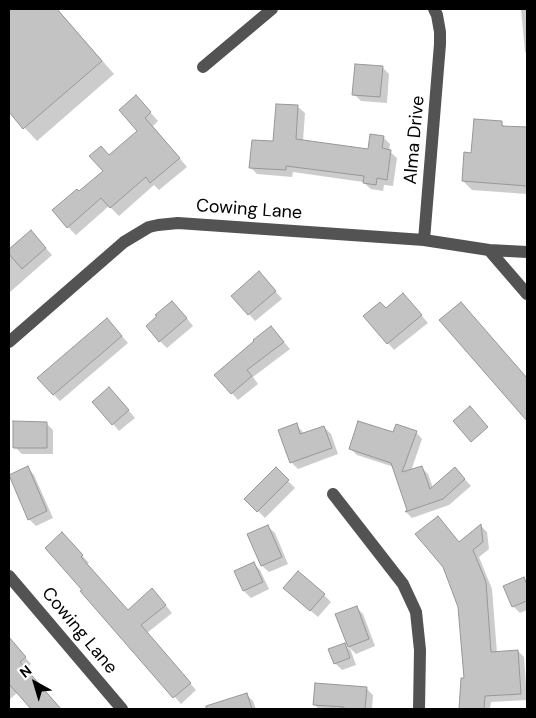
<!DOCTYPE html>
<html>
<head>
<meta charset="utf-8">
<style>
	body { margin:0 }
	#map { position:relative; width:536px; height:718px; overflow:hidden; background:#fff; font-family:"DM Sans",sans-serif }
	canvas { display:block }
	.frame { position:absolute; inset:0; border:10px solid #000; pointer-events:none }
	.north { position:absolute; left:10px; top:658px; width:50px; height:50px; -webkit-text-stroke:4px #fff; paint-order:stroke; rotate:321deg; font-size:14px; font-weight:700; line-height:20px; text-align:center; color:#000 }
	.north::after { content:''; display:block; margin:auto; width:18px; height:22px; background:#000; clip-path:polygon(50% 0,100% 100%,50% 72%,0 100%) }
</style>
</head>
<body>
<div id="map">
<canvas width="536" height="718"></canvas>
<div class="frame"></div>
<div class="north">N</div>
</div>
<script>
const g = document.querySelector('canvas').getContext('2d');
g.lineJoin = 'round';
function fillPath(path, color) { g.fillStyle = color; g.fill(path, 'evenodd'); }
const poly = rows => new Path2D(rows.map(r => 'M' + r).join(''));
function trace(path, color, width, dash) { g.strokeStyle = color; g.lineWidth = width; g.lineCap = dash ? 'butt' : 'round'; g.setLineDash(dash || []); g.stroke(path); }
function write(font, color, halo, rows, align = 'center') {
  g.font = font + ' "DM Sans",sans-serif'; g.lineWidth = 5; g.setLineDash([]); g.textBaseline = 'middle'; g.strokeStyle = halo; g.fillStyle = color; for (const [text, x, y, turn = 0] of rows) {
    g.save(); g.translate(x, y); g.rotate((+turn || 0) * Math.PI / 180); g.textAlign = isNaN(turn) ? turn : align; if (halo) g.strokeText(text, 0, 0); g.fillText(text, 0, 0); g.restore();
  }
}
fillPath(poly([
	[9,9,57,9,114,74,37,141,9,111],
	[521,9,527,9,527,53,525,52],
	[382,67,389,74,387,103,361,101,354,94],
	[144,105,158,121,153,126,187,167,159,190,154,185,119,216,109,206,76,235,68,227,79,193,104,171,109,156,139,131],
	[298,107,305,113,303,141,369,150,383,137,390,144,389,151,397,158,393,186,384,185,383,191,371,189,363,182,293,172,292,177,257,174,250,167,274,142],
	[501,123,506,128,527,129,527,194,472,190,463,181,472,154],
	[31,232,52,255,9,293,9,251],
	[266,280,282,299,255,321,249,314],
	[410,302,428,323,394,350,365,316],
	[179,309,193,326,167,348,160,341],
	[114,327,128,343,60,401,54,395],
	[271,327,290,349,253,377,258,384,238,400,216,375],
	[116,395,135,418,119,431,113,424],
	[46,423,53,430,53,454,22,454,15,447],
	[296,425,303,432,304,434,324,427,331,434,338,454,298,469,291,462],
	[416,432,422,439,411,471,421,467,428,474,433,488,461,475,471,486,449,505,412,518,406,512,409,510,394,467,357,455,350,448,394,434],
	[28,468,34,475,53,518,36,526,29,519],
	[276,469,295,488,265,518,246,499],
	[481,526,487,532,489,549,479,557,492,589,497,653,518,651,524,657,527,700,491,702,490,709,460,709,462,680,465,680,459,543],
	[268,527,275,533,288,564,269,572,262,566],
	[69,541,89,563,87,564,128,611,159,597,172,613,147,633,196,690,181,704,83,590],
	[253,563,260,570,269,589,251,598,244,591,235,571],
	[524,578,527,582,527,610,520,613,513,606],
	[292,595,324,595,331,602,318,617],
	[356,607,363,614,375,646,356,654,350,648,356,665,342,670,335,663,344,644,350,650,337,615],
	[9,648,20,651,31,664,26,669,61,709,32,709,18,692,9,700],
	[366,688,373,695,372,709,319,709,314,704],
	[246,694,253,701,256,709,207,709,207,707]
]), '#0003');
const building = poly([
	[9,9,57,9,102,61,23,129,9,112,9,9],
	[355,64,383,66,380,97,352,95,355,64],
	[136,95,151,112,145,118,180,158,150,183,146,177,110,208,101,198,67,228,52,210,77,189,79,191,103,171,89,156,101,146,109,155,137,131,119,110,136,95],
	[276,104,298,105,296,139,368,149,370,134,384,136,382,148,391,150,387,180,377,178,376,185,363,183,364,176,286,166,286,170,249,168,252,140,273,141,276,104],
	[474,119,502,121,502,126,527,127,527,186,462,181,464,152,471,153,474,119],
	[31,230,46,248,22,269,9,254,9,249,31,230],
	[259,271,276,291,248,315,231,296,259,271],
	[403,293,422,315,387,344,363,316,380,302,386,308,403,293],
	[172,301,187,318,159,342,146,326,157,316,155,315,172,301],
	[461,302,527,378,527,421,439,320,461,302],
	[107,318,122,336,53,395,37,378,107,318],
	[271,326,284,342,247,370,252,376,231,394,214,375,254,341,253,340,271,326],
	[109,387,129,410,112,425,92,402,109,387],
	[470,406,488,427,471,442,453,421,470,406],
	[13,421,47,422,47,448,13,448,13,421],
	[358,421,393,432,396,424,417,431,402,472,422,466,430,489,455,467,465,479,443,499,405,512,407,510,391,463,349,449,358,421],
	[297,423,300,434,324,426,332,448,290,463,278,430,297,423],
	[28,466,47,511,28,520,9,475,28,466],
	[276,467,289,480,257,512,244,499,276,467],
	[438,516,459,542,481,524,483,542,473,550,486,582,491,652,518,650,521,694,485,696,484,709,459,709,461,678,464,678,458,607,443,567,415,534,438,516],
	[268,525,282,557,261,566,247,534,268,525],
	[62,532,83,555,81,557,128,610,152,588,166,605,141,625,191,683,173,698,80,591,82,590,45,548,62,532],
	[254,562,263,582,243,591,234,571,254,562],
	[298,571,325,594,310,611,283,588,298,571],
	[524,577,527,585,527,601,512,607,503,586,524,577],
	[357,606,369,639,348,647,335,614,357,606],
	[9,637,26,657,20,662,61,709,31,709,9,684,9,637],
	[345,643,350,658,334,664,328,649,345,643],
	[315,683,367,687,365,709,344,709,344,707,313,705,315,683],
	[247,693,252,709,206,709,206,706,247,693]
]);
fillPath(building, '#c3c3c3');
trace(building, '#979797', 1);
trace(poly([
	[203,67,272,9],
	[424,240,440,44,440,32,437,15,434,9],
	[489,250,527,294],
	[9,342,124,242,149,227,158,225,178,223,424,240,489,250,527,252],
	[333,494,403,584,416,612,420,650,419,709],
	[9,576,122,709]
]), '#535353', 12);
write('18px', '#000', '#fff', [
	["Alma Drive",415,140,-85],
	["Cowing Lane",249,210,4],
	["Cowing Lane",79,631,50]
]);
</script>
</body>
</html>
